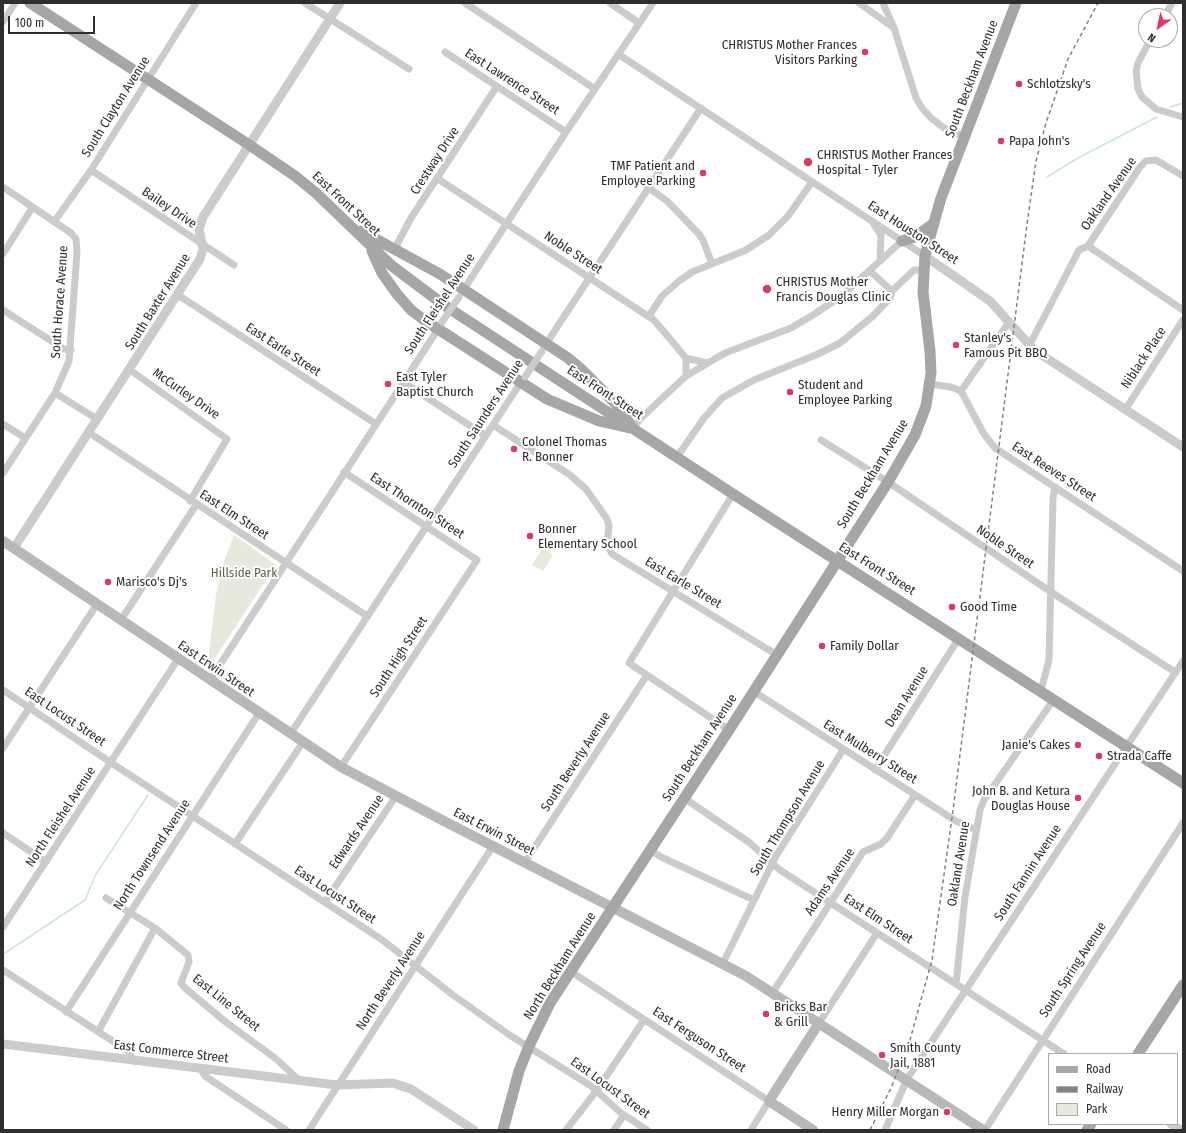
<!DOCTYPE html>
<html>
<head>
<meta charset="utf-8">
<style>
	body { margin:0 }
	#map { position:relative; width:1186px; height:1133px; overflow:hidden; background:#fff; font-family:"Fira Sans Condensed",sans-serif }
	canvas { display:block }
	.frame { position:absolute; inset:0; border:4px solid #2e2e2e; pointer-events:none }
	.legend { position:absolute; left:1048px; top:1053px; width:130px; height:72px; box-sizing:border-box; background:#fff; border:1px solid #ababab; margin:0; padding:5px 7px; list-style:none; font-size:12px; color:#2e2e2e }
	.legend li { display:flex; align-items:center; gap:8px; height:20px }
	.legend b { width:20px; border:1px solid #ababab }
	.north { position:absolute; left:1138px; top:8px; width:40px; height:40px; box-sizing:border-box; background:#fff; border:1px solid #ababab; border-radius:50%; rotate:213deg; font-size:11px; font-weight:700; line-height:16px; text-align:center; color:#2e2e2e }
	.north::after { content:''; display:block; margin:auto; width:14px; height:18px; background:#d73d63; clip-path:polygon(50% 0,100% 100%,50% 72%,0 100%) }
	.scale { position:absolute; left:8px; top:16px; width:87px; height:18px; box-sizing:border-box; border:2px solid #2e2e2e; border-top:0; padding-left:5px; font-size:12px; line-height:14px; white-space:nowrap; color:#2e2e2e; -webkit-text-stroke:3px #fff; paint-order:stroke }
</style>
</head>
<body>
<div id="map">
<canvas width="1186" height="1133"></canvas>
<div class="frame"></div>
<ul class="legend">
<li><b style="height:5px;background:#a6a6a6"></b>Road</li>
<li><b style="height:5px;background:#838383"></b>Railway</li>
<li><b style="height:11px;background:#e6eadc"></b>Park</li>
</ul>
<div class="north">N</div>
<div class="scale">100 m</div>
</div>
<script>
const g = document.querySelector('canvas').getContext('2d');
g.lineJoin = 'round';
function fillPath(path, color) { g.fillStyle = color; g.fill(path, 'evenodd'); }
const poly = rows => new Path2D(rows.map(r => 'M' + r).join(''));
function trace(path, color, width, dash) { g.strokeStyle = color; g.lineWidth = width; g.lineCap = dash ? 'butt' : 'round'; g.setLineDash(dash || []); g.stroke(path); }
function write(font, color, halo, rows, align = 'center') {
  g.font = font + ' "Fira Sans Condensed",sans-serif'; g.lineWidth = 4; g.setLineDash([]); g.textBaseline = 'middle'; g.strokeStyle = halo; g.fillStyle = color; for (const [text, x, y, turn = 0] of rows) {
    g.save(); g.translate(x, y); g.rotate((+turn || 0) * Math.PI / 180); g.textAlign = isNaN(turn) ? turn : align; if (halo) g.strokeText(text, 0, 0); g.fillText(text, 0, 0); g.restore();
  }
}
fillPath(poly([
	[234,535,276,565,207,670,216,594,224,561],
	[543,548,553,555,543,571,532,565]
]), '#e6eadc');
trace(poly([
	[1170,107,1183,103],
	[1047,177,1078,158,1157,117],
	[5,953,85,900,96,874,148,795]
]), '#cae2e8', 1.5);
trace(poly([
	[305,3,409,69],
	[465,3,595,89],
	[610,3,639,23],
	[859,3,894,28,916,98,922,108,931,118,944,128,965,137],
	[883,3,894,28],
	[1165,16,1172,3],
	[3,22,15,3],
	[1150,40,1138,63,1136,71,1138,89,1142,97,1156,109,1183,117],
	[445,52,566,132],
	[618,54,925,256],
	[91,170,234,265],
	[438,179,654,320,686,358,707,363],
	[3,187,71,233,76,239,77,252,69,361,55,393,3,473],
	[649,188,667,201,699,234,703,240,712,264],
	[54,222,91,170,196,3],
	[874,225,881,235,880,261],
	[1088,246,1183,310],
	[394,250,411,218,497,86],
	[3,254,32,208],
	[870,271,892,291],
	[462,292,566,132,653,3],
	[178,295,376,424],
	[3,310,64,349,71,350],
	[649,316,662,296,679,281,692,272,746,250,769,235,788,216,812,182],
	[1029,346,1079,250,1088,246,1140,167,1146,161,1156,160,1183,176],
	[544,347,701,108],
	[686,358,686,376],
	[130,370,227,439,190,501],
	[403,382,486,436],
	[930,384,951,387,961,391,984,434,995,448,1183,571],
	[961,391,1009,322],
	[55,393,97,419],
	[1125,410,1183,320],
	[3,424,25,438],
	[493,425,570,475,586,489,607,519,609,526,607,544,612,554,777,655],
	[633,428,641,418,686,376,725,353,791,328,813,315,840,297,902,241],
	[88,432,367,616],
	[821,440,888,482,1051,592,1175,672],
	[677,457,704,418,722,398,754,380,818,354,840,343,873,316,890,298,892,291,914,270,924,270],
	[121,620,196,505],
	[210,680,440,326],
	[3,690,110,762,381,939,453,995,511,1036,591,1086,621,1113,647,1130],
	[1041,690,1049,660,1053,498,1055,488],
	[753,691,956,821,976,830],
	[729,730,629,663,733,494],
	[291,733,523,379],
	[3,748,97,604],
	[341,767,477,560,344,472],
	[875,770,959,638],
	[684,798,750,843,780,870,1064,1054],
	[3,833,46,862],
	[235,844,303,742],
	[650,850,661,857,754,900],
	[525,862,647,675],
	[106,898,155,928,188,955,189,962,181,983,185,988,227,1023,275,1058,299,1080],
	[325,902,396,796],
	[3,927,178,659],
	[723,963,776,856,843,750],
	[3,970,128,1051,134,1061],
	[570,971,769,1101,751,1130],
	[956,984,965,897,980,810,984,800,1054,699],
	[773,992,863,852,881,844,887,838,915,795],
	[66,1012,259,713],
	[819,1023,877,933],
	[98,1032,155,928],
	[200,1068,205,1076,286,1130],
	[309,1130,493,846],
	[566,1130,597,1090,644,1020],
	[614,1130,624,1115],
	[885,1130,907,1079,1183,661],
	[985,1130,1183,823]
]), '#cbcbcb', 7);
trace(poly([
	[925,256,990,301,1034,350,1183,447],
	[14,548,200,259,203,249,199,229,203,217,340,3],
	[3,1044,337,1085,393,1083,411,1089,474,1130],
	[1171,1124,1181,1130]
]), '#cbcbcb', 9);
trace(poly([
	[3,541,341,767,440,819,746,976,983,1130],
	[813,1130,769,1101,819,1023]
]), '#b8b8b8', 10);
trace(poly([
	[30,3,248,144,295,176,316,193,392,266,444,305,733,494,1183,783],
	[361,231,440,274,568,358,582,370,618,406,630,424],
	[902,241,915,237,933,224],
	[372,251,382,273,397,294,411,310,424,320,547,399,599,421,630,428],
	[1138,1054,1183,985],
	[503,1130,519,1071,529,1046,550,1003,729,730,888,482,915,435,926,406,931,373,930,351,923,292,925,256,928,244,941,198,1016,3],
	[1087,1130,1091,1124]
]), '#a6a6a6', 11);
trace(poly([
	[870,1130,891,1088,910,1040,932,960,952,818,1027,224,1036,161,1046,123,1068,59,1098,3]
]), '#838383', 1.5, [4, 3]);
trace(poly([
	[442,322,459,297],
	[525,377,542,351]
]), '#cbcbcb', 7);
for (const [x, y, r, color] of [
	[865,52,4,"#d73d63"],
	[1019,84,4,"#d73d63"],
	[1001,141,4,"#d73d63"],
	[808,162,5,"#d73d63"],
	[703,173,4,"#d73d63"],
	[767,289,5,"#d73d63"],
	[956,345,4,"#d73d63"],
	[388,384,4,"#d73d63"],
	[790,392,4,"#d73d63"],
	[514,449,4,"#d73d63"],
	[530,536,4,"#d73d63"],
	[108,582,4,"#d73d63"],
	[952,607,4,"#d73d63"],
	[822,646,4,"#d73d63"],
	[1078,745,4,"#d73d63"],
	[1099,756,4,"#d73d63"],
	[1078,798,4,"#d73d63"],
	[766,1014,4,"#d73d63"],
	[882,1055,4,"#d73d63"],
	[947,1112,4,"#d73d63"]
]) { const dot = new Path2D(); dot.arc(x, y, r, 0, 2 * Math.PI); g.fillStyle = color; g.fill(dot); trace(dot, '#fff', 1.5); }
write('13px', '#2e2e2e', '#fff', [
	["CHRISTUS Mother Frances",857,45,"right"],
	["Visitors Parking",857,60,"right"],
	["Schlotzsky's",1027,84],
	["Papa John's",1009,141],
	["CHRISTUS Mother Frances",817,155],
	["Hospital - Tyler",817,170],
	["TMF Patient and",695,166,"right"],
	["Employee Parking",695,181,"right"],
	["CHRISTUS Mother",776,282],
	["Francis Douglas Clinic",776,297],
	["Stanley's",964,338],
	["Famous Pit BBQ",964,353],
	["East Tyler",396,377],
	["Baptist Church",396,392],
	["Student and",798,385],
	["Employee Parking",798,400],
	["Colonel Thomas",522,442],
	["R. Bonner",522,457],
	["Bonner",538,529],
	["Elementary School",538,544],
	["Marisco's Dj's",116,582],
	["Good Time",960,607],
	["Family Dollar",830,646],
	["Janie's Cakes",1070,745,"right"],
	["Strada Caffe",1107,756],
	["John B. and Ketura",1070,791,"right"],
	["Douglas House",1070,806,"right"],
	["Bricks Bar",774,1007],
	["& Grill",774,1022],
	["Smith County",890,1048],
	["Jail, 1881",890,1063],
	["Henry Miller Morgan",939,1112,"right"]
], 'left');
write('13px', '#2e2e2e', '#fff', [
	["South Beckham Avenue",972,79,-69],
	["East Lawrence Street",512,82,33],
	["South Clayton Avenue",116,107,-58],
	["Crestway Drive",435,161,-57],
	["Oakland Avenue",1109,194,-55],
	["East Front Street",346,204,43],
	["Bailey Drive",169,208,34],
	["East Houston Street",913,233,33],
	["Noble Street",573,253,33],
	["South Horace Avenue",60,302,-86],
	["South Baxter Avenue",158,302,-58],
	["South Fleishel Avenue",440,304,-57],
	["East Earle Street",283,350,33],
	["Niblack Place",1144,358,-57],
	["East Front Street",605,393,33],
	["McCurley Drive",186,394,35],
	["South Saunders Avenue",486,414,-57],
	["East Reeves Street",1054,472,33],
	["South Beckham Avenue",873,474,-59],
	["East Thornton Street",417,506,33],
	["East Elm Street",234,515,33],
	["Noble Street",1005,547,34],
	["East Front Street",877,569,32],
	["East Earle Street",683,583,31],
	["South High Street",399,657,-57],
	["East Erwin Street",216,669,34],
	["Dean Avenue",907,697,-58],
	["East Locust Street",65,717,34],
	["South Beckham Avenue",700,748,-57],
	["East Mulberry Street",870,752,32],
	["South Beverly Avenue",576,762,-57],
	["North Fleishel Avenue",61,817,-57],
	["South Thompson Avenue",788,818,-59],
	["Edwards Avenue",357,832,-56],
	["East Erwin Street",494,832,27],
	["North Townsend Avenue",152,855,-57],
	["Oakland Avenue",959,864,-81],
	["South Fannin Avenue",1028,873,-57],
	["Adams Avenue",830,882,-56],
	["East Locust Street",335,895,33],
	["East Elm Street",878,919,33],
	["North Beckham Avenue",560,966,-58],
	["South Spring Avenue",1073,970,-57],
	["North Beverly Avenue",391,981,-57],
	["East Line Street",226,1003,39],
	["East Ferguson Street",699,1040,33],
	["East Commerce Street",171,1052,7],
	["East Locust Street",610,1088,36]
]);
write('13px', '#58663f', '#fff', [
	["Hillside Park",244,573]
]);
</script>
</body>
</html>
